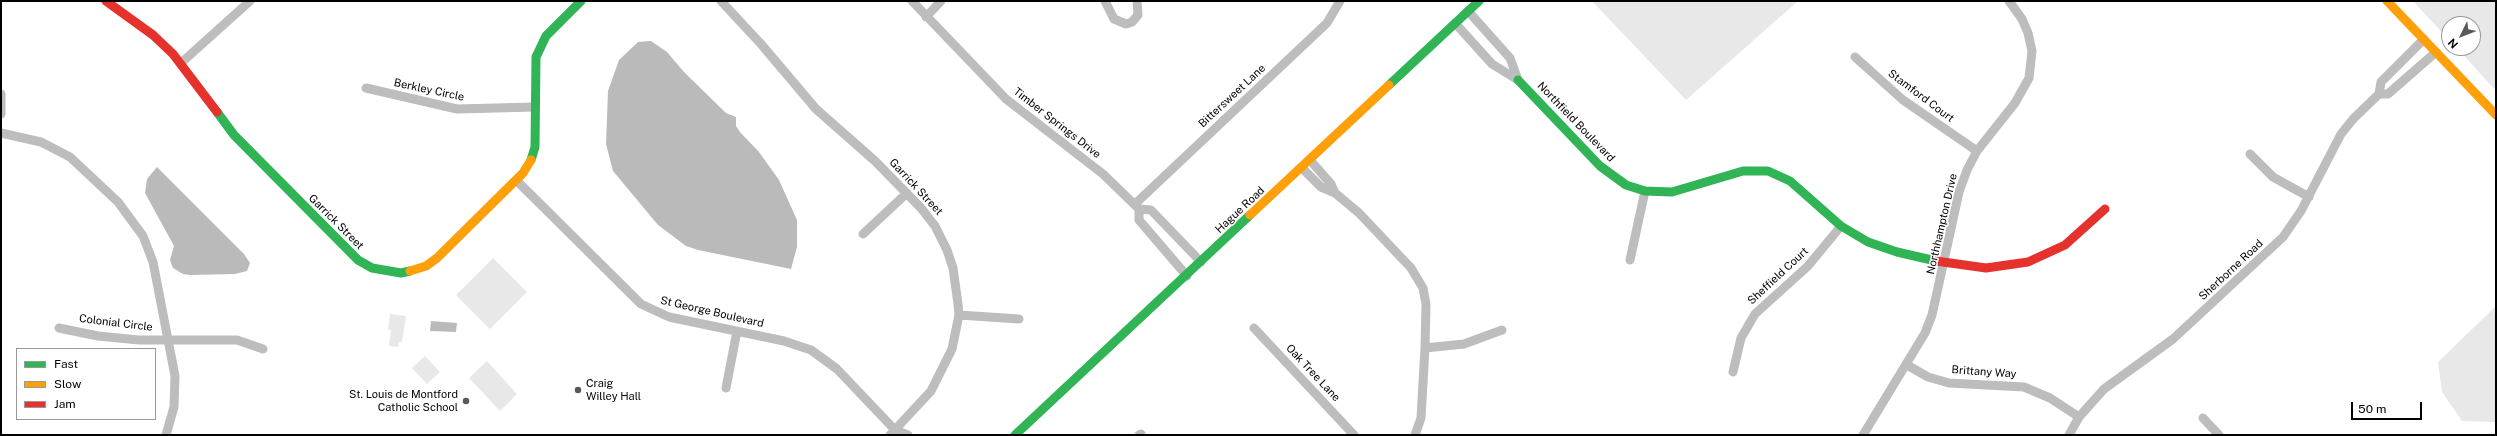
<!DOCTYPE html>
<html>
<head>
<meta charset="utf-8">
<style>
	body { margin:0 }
	#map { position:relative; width:2497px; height:436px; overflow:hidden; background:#fff; font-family:"Public Sans",sans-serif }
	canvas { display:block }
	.frame { position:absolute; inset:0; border:2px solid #000; pointer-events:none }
	.legend { position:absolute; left:16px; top:348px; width:140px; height:72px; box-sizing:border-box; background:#fff; border:1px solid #999; margin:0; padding:5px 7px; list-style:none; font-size:12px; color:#000 }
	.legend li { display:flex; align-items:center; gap:8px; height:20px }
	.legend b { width:20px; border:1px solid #999 }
	.north { position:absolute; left:2441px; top:16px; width:40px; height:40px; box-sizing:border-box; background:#fff; border:1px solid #999; border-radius:50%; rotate:227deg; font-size:11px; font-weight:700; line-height:16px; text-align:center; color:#000 }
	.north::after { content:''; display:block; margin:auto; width:14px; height:18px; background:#595959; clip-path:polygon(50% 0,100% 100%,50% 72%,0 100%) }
	.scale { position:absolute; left:2351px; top:402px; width:71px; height:18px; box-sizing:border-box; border:2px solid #000; border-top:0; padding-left:5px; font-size:12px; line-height:14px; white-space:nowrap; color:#000; -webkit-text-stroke:3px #fff; paint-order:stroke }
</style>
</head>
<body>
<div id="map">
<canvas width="2497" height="436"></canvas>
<div class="frame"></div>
<ul class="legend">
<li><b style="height:5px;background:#30b455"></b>Fast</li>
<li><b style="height:5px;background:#ff9f0a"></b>Slow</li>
<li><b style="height:5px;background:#e5322d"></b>Jam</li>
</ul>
<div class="north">N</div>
<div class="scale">50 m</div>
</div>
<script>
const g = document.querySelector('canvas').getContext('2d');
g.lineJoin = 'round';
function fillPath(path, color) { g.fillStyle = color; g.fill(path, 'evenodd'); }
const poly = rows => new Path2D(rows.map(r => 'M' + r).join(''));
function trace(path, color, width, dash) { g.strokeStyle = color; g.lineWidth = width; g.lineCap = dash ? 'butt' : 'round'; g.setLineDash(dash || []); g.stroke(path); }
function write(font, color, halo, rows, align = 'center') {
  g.font = font + ' "Public Sans",sans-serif'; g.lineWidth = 3; g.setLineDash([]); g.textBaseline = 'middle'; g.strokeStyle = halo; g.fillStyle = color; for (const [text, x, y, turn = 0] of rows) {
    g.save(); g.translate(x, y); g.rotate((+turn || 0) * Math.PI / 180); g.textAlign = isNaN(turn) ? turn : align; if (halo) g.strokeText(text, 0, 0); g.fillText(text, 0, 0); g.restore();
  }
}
fillPath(poly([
	[1592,1,1798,1,1686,100],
	[2413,1,2496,1,2496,91,2457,48,2473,48,2473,24,2449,24,2449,40],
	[493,258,527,292,490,329,456,295],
	[2496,306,2496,424,2494,422,2462,421,2442,392,2438,362],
	[390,314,406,316,402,342,399,342,398,347,389,346,391,330,388,330],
	[425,356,440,372,427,384,412,368],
	[487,361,517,394,500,411,469,378]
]), '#e8e8e8');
fillPath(poly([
	[651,41,667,52,684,72,726,113,736,117,736,126,740,132,759,152,779,180,797,220,797,247,791,269,698,250,686,246,658,225,613,171,606,144,608,91,619,60,638,42],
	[157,167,244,254,250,263,247,271,235,274,190,275,183,274,173,268,170,260,174,246,145,193,147,179],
	[431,321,457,323,456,332,430,331]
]), '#bababa');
trace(poly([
	[721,1,761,44,816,109,875,161,921,208,935,226,947,250,953,268,958,304,959,315,952,349,931,391,890,435],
	[912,1,1006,99,1103,174,1139,209],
	[1105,1,1114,19,1126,24,1132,22,1138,15,1137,1],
	[926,17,941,1],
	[1455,23,1492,64,1518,80,1510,58,1468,11],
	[2424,39,2381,82,2379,94,2388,94,2436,52],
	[1855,57,1903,100,1977,151],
	[181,63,250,1],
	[366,88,457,109,535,107],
	[1,94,1,114],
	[1,133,41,142,70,157,118,202,143,236,153,262,175,376,174,407,166,435],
	[2250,154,2273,177,2309,197],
	[1302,168,1321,187,1335,193,1331,184,1310,160],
	[517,181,641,304,669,317,784,341,811,350,837,369,895,430],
	[1335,193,1359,213,1411,268,1423,288,1426,304,1425,348,1421,418,1415,435],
	[1135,204,1327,23,1340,1],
	[863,234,907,193],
	[1630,260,1645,191],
	[1187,276,1139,220,1139,209,1151,210,1201,262],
	[959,315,1019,319],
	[59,328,98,336,139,340,237,340,263,349],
	[1254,328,1354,435],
	[1425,348,1464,344,1502,330],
	[1907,365,1928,377,1949,383,2024,387,2050,398,2079,417],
	[1733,372,1741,338,1755,314,1808,266,1841,226],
	[726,388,737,331],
	[2203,418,2219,435],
	[896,435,895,430,908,435],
	[1139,435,1141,434],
	[1863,435,1925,333,1932,315,1959,192,1967,170,1977,151,2015,103,2029,78,2032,51,2028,33,2022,19,2009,1],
	[2069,435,2079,417,2104,389,2173,339,2283,237,2301,211,2341,134,2354,118,2379,94]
]), '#bdbdbd', 9);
trace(poly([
	[1518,80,1600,166,1626,185,1645,191,1672,192,1743,171,1768,171,1790,181,1841,226,1868,242,1897,252,1936,261],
	[1389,85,1479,1],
	[217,112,234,135,358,260,372,268,401,273,410,271],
	[531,160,535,147,536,57,546,36,581,1],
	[1015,435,1250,215]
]), '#30b455', 9);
trace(poly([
	[2387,1,2496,115],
	[1250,215,1389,85],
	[410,271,426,266,437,258,523,173,531,160]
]), '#ff9f0a', 9);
trace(poly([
	[106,1,153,35,173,54,217,112],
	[1936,261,1986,268,2028,262,2065,245,2105,209]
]), '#e5322d', 9);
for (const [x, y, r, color] of [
	[578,390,4,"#595959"],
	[466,401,4,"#595959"]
]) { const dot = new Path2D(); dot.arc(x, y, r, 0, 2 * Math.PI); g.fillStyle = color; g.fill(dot); trace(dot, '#fff', 1.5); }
write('11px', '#000', '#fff', [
	["Berkley Circle",429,90,12],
	["Bittersweet Lane",1232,96,-43],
	["Stamford Court",1921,96,37],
	["Northfield Boulevard",1576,122,46],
	["Timber Springs Drive",1057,123,38],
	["Garrick Street",916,187,47],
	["Hague Road",1240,210,-43],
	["Garrick Street",336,222,45],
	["Northhampton Drive",1942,224,-77],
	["Sherborne Road",2231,270,-43],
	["Sheffield Court",1778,276,-43],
	["St George Boulevard",712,312,13],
	["Colonial Circle",116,323,7],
	["Brittany Way",1984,372,4],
	["Oak Tree Lane",1313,373,47]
]);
write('11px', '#000', '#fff', [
	["Craig",586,384],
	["Willey Hall",586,397],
	["St. Louis de Montford",458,395,"right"],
	["Catholic School",458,408,"right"]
], 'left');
</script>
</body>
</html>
